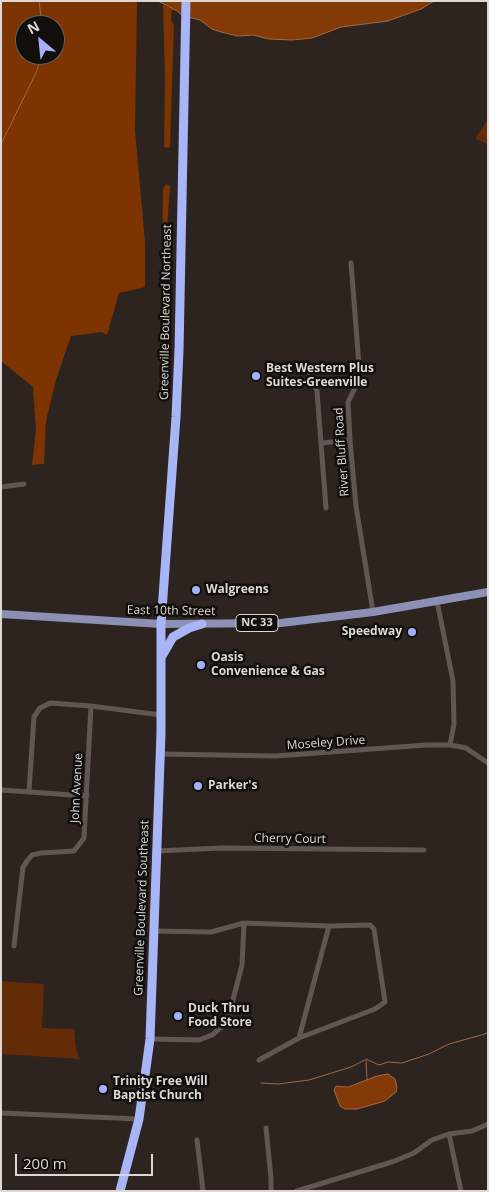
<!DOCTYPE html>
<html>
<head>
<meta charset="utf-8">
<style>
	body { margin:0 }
	#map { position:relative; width:489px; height:1192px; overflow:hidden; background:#2d2420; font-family:"Open Sans",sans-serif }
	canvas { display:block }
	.frame { position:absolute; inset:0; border:2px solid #ded8d5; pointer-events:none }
	.north { position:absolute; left:15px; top:15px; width:50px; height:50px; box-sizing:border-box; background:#120e0c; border:1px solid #645f5c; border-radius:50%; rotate:332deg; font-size:14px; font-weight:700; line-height:20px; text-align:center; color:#ded8d5 }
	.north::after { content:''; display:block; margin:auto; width:18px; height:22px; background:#a2b2fd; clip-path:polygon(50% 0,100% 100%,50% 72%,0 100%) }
	.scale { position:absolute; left:15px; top:1154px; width:138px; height:22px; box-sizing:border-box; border:2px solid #ded8d5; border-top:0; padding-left:6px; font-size:15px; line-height:18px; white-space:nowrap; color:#ded8d5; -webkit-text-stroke:4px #120e0c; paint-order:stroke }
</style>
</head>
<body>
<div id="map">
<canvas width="489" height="1192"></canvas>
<div class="frame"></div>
<div class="north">N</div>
<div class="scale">200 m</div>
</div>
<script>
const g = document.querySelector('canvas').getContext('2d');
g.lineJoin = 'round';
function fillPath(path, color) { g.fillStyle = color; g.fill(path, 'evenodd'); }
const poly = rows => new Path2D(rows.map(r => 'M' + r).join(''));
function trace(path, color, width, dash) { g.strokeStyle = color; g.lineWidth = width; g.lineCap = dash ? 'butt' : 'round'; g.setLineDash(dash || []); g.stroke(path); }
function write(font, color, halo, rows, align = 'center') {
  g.font = font + ' "Open Sans",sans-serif'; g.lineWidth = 5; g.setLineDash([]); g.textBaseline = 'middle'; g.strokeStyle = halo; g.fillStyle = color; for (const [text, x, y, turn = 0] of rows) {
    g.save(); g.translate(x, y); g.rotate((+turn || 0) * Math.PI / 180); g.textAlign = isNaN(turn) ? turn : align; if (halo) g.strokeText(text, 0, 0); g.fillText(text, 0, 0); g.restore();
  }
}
fillPath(poly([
	[488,119,488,144,475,139],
	[1,981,44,984,42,1028,74,1029,76,1049,80,1059,1,1054]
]), '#642b07');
fillPath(poly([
	[1,1,137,1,135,130,145,242,145,287,119,293,107,335,102,332,71,336,56,380,46,421,44,464,32,465,36,430,33,387,1,361],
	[25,25,55,25,55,55,25,55],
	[163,5,172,9,171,19,174,26,171,115,170,147,167,148,164,147,165,81],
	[166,184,170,186,167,227,170,260,165,261,162,253,163,189]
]), '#7d3400');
const water = poly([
	[158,1,434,1,421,9,388,21,341,27,312,38,292,40,269,39,253,35,238,36,221,32,212,29,200,20,183,16,177,11,158,1],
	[388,1074,395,1079,397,1087,396,1092,385,1101,357,1109,345,1109,340,1106,334,1090,336,1086,348,1087,377,1076,388,1074]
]);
fillPath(water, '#843a07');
trace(water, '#9f6945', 1);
trace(poly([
	[39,1,42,25],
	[1,144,37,71,41,55],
	[366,1059,379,1065,388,1062,402,1063,429,1054,449,1044,485,1034,488,1032],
	[366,1060,367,1080],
	[261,1083,278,1084,309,1080,351,1067,365,1060]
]), '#9f6945', 1);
trace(poly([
	[351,263,360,378,348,402,350,440,356,506,373,612],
	[306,364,317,391,326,508],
	[322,443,350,440],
	[1,487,24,484],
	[437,601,453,681,454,724,450,745],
	[160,754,276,756,426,745,450,745,466,748,488,763],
	[1,790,87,796],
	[29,791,34,717,40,708,50,703,91,706,161,715],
	[156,851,222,848,424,850],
	[153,931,211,932,244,923,329,926],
	[14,946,23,867,27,861,32,855,41,853,74,851,84,838,91,706],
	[150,1039,199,1040,212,1035,225,1024,228,1019,242,965,244,923],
	[259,1060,299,1038,329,926,370,925,374,929,385,1002,375,1009,299,1038],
	[1,1113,139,1119],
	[266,1128,271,1178,271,1191],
	[449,1134,461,1191],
	[197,1140,203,1191],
	[297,1191,392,1162,414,1153,432,1140,449,1134,472,1131,488,1124]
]), '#615752', 5);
trace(poly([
	[1,614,161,624,281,623,373,612,488,592]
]), '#8c90b5', 8);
trace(poly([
	[162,656,173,637,189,628,202,624],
	[120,1191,139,1119,150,1039,161,733,161,624,176,417,179,350,186,1]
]), '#a8b6f7', 9);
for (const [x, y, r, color] of [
	[256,376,5,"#a2b2fd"],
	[196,590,5,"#a2b2fd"],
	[412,632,5,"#a2b2fd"],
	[201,665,5,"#a2b2fd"],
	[198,786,5,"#a2b2fd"],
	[178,1016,5,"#a2b2fd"],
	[103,1089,5,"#a2b2fd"]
]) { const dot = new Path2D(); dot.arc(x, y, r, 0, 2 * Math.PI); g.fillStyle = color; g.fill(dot); trace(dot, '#120e0c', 2); }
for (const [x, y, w] of [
	[257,623,42]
]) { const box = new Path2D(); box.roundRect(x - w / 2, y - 8.5, w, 17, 4); g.fillStyle = '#120e0c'; g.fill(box); trace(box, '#ded8d5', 1); }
write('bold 11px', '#ded8d5', null, [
	["NC 33",257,623]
]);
write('12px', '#ded8d5', '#120e0c', [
	["Greenville Boulevard Northeast",166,312,-89],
	["River Bluff Road",342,452,-94],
	["East 10th Street",171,611,1],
	["Moseley Drive",326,743,-4],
	["John Avenue",77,788,-87],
	["Cherry Court",290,839,1],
	["Greenville Boulevard Southeast",142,908,-88]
]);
write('bold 12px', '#ded8d5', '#120e0c', [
	["Best Western Plus",266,369],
	["Suites-Greenville",266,383],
	["Walgreens",206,590],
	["Speedway",402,632,"right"],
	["Oasis",211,658],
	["Convenience & Gas",211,672],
	["Parker's",208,786],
	["Duck Thru",188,1009],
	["Food Store",188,1023],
	["Trinity Free Will",113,1082],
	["Baptist Church",113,1096]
], 'left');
</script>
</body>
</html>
